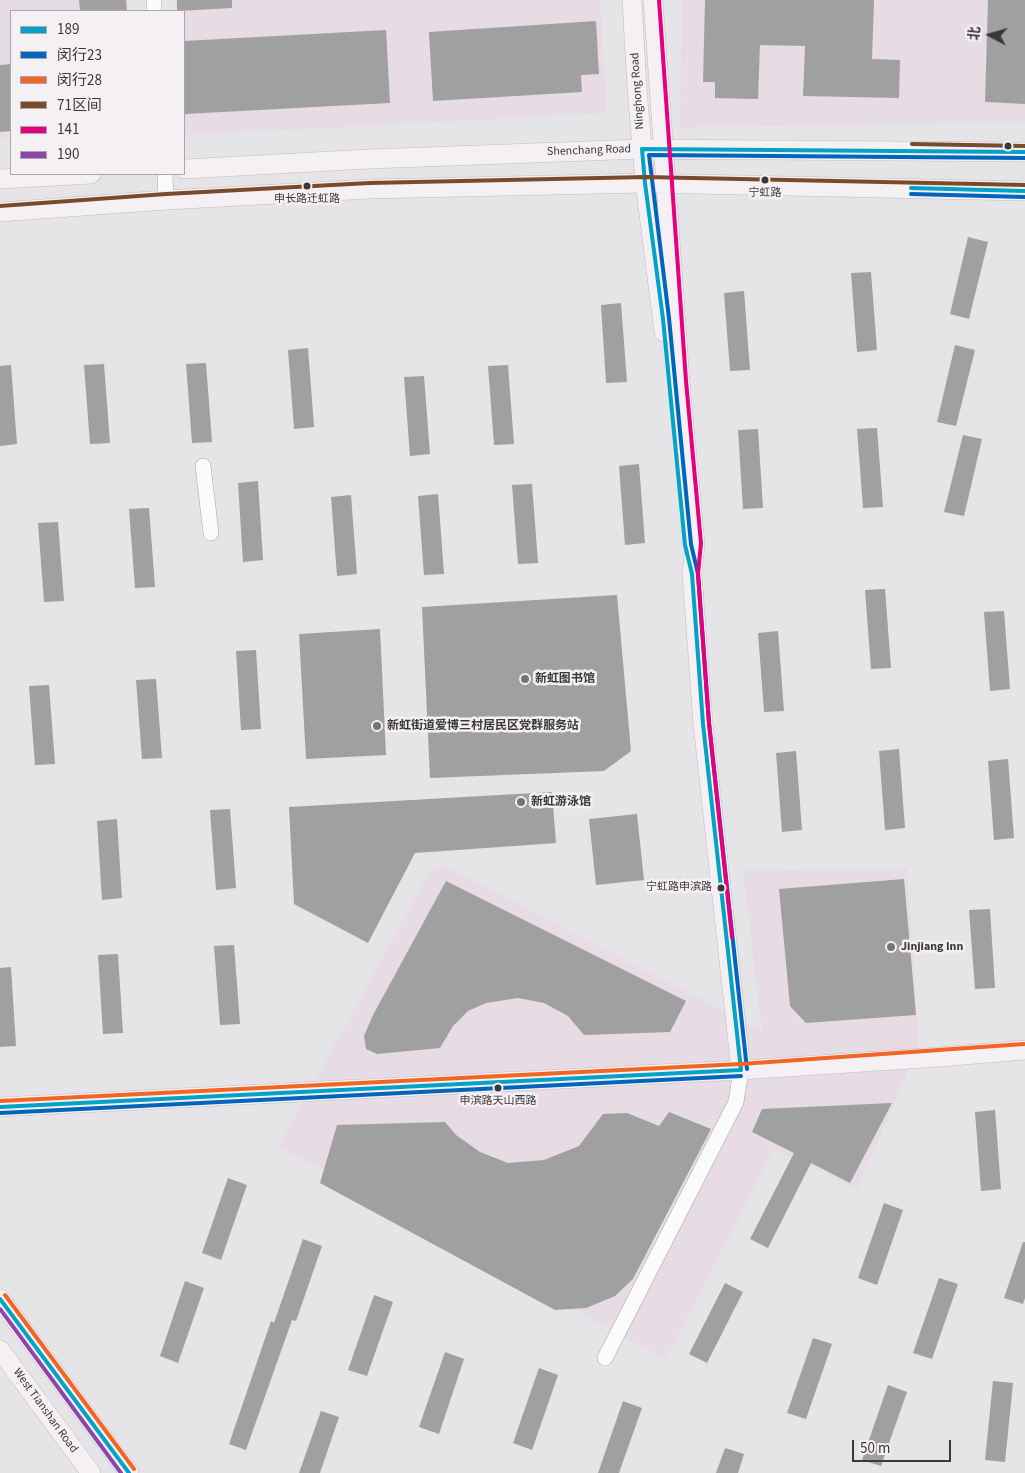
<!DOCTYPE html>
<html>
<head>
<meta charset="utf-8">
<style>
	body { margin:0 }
	#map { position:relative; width:1025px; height:1473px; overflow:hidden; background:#e5e4e6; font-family:"Source Sans 3","Noto Sans SC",sans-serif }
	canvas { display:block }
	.legend { position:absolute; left:10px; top:10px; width:175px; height:165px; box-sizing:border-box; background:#f4f0f4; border:1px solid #aaa6aa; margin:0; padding:6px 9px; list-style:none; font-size:15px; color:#3a383a }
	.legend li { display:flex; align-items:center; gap:10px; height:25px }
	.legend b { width:25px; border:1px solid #aaa6aa }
	.north { position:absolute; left:965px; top:10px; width:50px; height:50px; -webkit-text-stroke:4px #f4f0f4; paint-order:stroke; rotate:276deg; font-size:14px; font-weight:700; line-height:20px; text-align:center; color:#3a383a }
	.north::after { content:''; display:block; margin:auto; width:18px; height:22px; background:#3a383a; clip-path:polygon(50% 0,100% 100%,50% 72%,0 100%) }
	.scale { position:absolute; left:852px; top:1440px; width:99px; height:22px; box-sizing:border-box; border:2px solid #3a383a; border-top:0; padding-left:6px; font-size:15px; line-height:18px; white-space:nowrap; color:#3a383a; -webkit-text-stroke:4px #f4f0f4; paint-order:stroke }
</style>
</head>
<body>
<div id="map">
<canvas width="1025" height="1473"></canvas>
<ul class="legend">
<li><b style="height:6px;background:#03a3c7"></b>189</li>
<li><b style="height:6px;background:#0065bd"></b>闵行23</li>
<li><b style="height:6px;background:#f26522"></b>闵行28</li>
<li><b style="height:6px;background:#7a4b2a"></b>71区间</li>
<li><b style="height:6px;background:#e5007d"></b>141</li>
<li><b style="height:6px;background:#8e44ad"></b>190</li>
</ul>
<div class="north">北</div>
<div class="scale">50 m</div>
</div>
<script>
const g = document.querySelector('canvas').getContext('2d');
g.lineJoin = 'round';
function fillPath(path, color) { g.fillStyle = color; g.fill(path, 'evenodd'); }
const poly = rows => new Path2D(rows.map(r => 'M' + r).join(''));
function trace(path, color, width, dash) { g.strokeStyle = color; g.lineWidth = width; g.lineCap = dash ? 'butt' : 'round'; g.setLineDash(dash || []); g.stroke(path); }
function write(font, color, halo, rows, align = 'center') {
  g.font = font + ' "Source Sans 3","Noto Sans SC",sans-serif'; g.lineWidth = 5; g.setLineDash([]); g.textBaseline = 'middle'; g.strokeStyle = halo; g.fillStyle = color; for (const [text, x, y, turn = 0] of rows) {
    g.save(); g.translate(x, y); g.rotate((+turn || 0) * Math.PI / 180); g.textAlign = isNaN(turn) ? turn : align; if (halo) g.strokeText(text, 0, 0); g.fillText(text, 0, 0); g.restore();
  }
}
fillPath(poly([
	[0,0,128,0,129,11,11,11,11,137,0,138],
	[176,0,600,0,607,113,185,135,184,112,184,11,177,11],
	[682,0,1025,0,1025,123,680,127],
	[443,865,762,1031,743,871,907,868,919,1046,857,1189,773,1149,666,1360,279,1146,430,871]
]), '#e7dbe4');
fillPath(poly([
	[79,0,126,0,127,11,80,11],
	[177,0,232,0,232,8,177,11],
	[705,0,874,0,872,59,900,60,899,98,803,96,805,46,760,45,758,99,715,98,715,82,703,82],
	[988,0,1025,0,1025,104,985,102],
	[596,21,599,74,581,75,582,92,433,101,429,32],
	[386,30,390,103,185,114,184,41],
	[11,64,11,131,0,132,0,65],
	[968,237,988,242,969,319,950,314],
	[871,272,877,350,857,352,851,273],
	[744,291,750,370,730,371,724,293],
	[621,303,627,382,606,383,601,305],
	[955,345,975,350,956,426,937,422],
	[308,348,314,427,294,429,288,350],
	[206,363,212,442,192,443,186,364],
	[104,364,110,443,90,444,84,365],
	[11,365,17,444,0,446,0,366],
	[508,365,514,444,494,445,488,366],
	[424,376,430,454,410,456,404,377],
	[877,428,883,507,863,508,857,429],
	[758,429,763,508,743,509,738,430],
	[963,435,982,439,964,516,944,512],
	[639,464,645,543,625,545,619,466],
	[258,481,263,560,243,562,238,483],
	[532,484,538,563,518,564,512,485],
	[438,494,444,574,424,575,418,496],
	[351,495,357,574,337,576,331,497],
	[149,508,155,587,135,588,129,509],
	[58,522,64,601,44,602,38,523],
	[885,589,891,668,871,669,865,590],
	[617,595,631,751,604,771,430,778,422,607],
	[1004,611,1010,689,990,691,984,612],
	[380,629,386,755,306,759,299,634],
	[778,631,784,711,764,712,758,633],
	[256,650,261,729,241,730,236,651],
	[156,679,162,758,142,759,136,680],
	[49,685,55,764,35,765,29,686],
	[899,749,905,828,885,830,879,751],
	[796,751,802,830,782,832,776,753],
	[1008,759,1014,838,994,840,988,761],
	[552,792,556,843,415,853,368,943,294,904,289,807],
	[230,809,236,888,216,890,210,810],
	[637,814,644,880,596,885,589,819],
	[117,819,122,898,102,900,97,821],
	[904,879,916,1015,806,1023,790,1006,779,889],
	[446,881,686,1001,670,1032,584,1035,568,1016,544,1003,518,998,486,1003,468,1011,453,1026,440,1048,377,1054,366,1049,364,1036,373,1015],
	[990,909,995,988,975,989,969,910],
	[234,945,240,1024,220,1025,214,946],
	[118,954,123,1033,103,1034,98,955],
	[11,967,16,1046,0,1047,0,968],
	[892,1103,850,1183,811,1163,768,1248,750,1239,794,1153,752,1132,762,1109],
	[995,1110,1001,1189,981,1191,975,1112],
	[669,1112,711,1129,633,1279,615,1296,586,1308,555,1310,320,1183,337,1125,445,1122,456,1135,480,1152,508,1163,544,1160,579,1146,603,1114,627,1113,659,1126],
	[228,1178,247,1185,221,1260,202,1253],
	[884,1203,903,1210,877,1285,858,1278],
	[303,1239,322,1246,296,1321,292,1320,246,1450,229,1444,271,1321,274,1323],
	[1023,1242,1025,1242,1025,1298,1023,1304,1004,1298],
	[939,1278,958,1284,932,1359,913,1353],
	[185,1281,204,1288,178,1363,160,1356],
	[725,1283,743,1292,707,1363,689,1354],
	[374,1295,393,1302,367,1376,348,1370],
	[813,1338,832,1344,806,1419,787,1413],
	[445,1352,464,1359,439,1434,419,1427],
	[539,1368,558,1375,532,1450,513,1443],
	[993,1381,1013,1383,1005,1462,985,1460],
	[888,1385,907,1392,881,1466,862,1460],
	[623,1401,642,1408,619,1473,598,1473],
	[321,1411,339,1417,320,1473,299,1473],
	[725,1448,744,1454,738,1473,716,1473]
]), '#a1a0a0');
const minor = poly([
	[154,0,154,11],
	[165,174,166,200],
	[203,466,211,533],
	[605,1358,736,1102,741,1070]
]);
const major = poly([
	[632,0,637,89,645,183,664,332],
	[653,0,680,382,695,544,692,574,703,724,741,1070],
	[184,169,369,159,642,149,1025,152],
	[0,179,91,174],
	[0,212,166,200,369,189,645,183,1025,191],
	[0,1107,741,1070,940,1057,1025,1050],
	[0,1299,129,1473],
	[0,1350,91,1473]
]);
trace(minor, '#a6a5a6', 16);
trace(major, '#c2bac0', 20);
trace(minor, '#fbfbfb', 15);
trace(major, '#f5f0f4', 19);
trace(poly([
	[911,188,1025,191],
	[741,1070,703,724,692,574,685,545,663,319,645,183,642,149,1025,152],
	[0,1107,741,1070],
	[0,1299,129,1473]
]), '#03a3c7', 4);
trace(poly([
	[911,194,1025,197],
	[747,1069,709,723,698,574,691,544,669,318,649,155,1025,158],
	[0,1113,741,1076]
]), '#0065bd', 4);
trace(poly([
	[0,1101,741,1064,1024,1044],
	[5,1295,134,1469]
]), '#f26522', 4);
trace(poly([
	[912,144,1025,146],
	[0,206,166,194,369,183,645,177,1025,185]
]), '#7a4b2a', 4);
trace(poly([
	[659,0,686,381,701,543,698,574,709,723,732,937]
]), '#e5007d', 4);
trace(poly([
	[0,1309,121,1473]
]), '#8e44ad', 4);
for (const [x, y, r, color] of [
	[1008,146,4.5,"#3a383a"],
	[765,180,4.5,"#3a383a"],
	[307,186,4.5,"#3a383a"],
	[525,679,5,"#767476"],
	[377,726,5,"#767476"],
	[521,802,5,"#767476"],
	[721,888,4.5,"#3a383a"],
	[891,947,5,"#767476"],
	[498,1088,4.5,"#3a383a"]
]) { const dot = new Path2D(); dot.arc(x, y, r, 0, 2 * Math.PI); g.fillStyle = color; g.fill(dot); trace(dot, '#f4f0f4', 2); }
write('11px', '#3a383a', '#f4f0f4', [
	["宁虹路",765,194],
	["申长路迁虹路",307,200],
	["宁虹路申滨路",712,888,"right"],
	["申滨路天山西路",498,1102]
]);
write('12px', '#3a383a', '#f4f0f4', [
	["Ninghong Road",638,91,-94],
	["Shenchang Road",589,151,-2],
	["West Tianshan Road",45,1411,54]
]);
write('bold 12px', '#3a383a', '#f4f0f4', [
	["新虹图书馆",535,679],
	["新虹街道爱博三村居民区党群服务站",387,726],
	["新虹游泳馆",531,802],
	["Jinjiang Inn",901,947]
], 'left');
</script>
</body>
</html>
